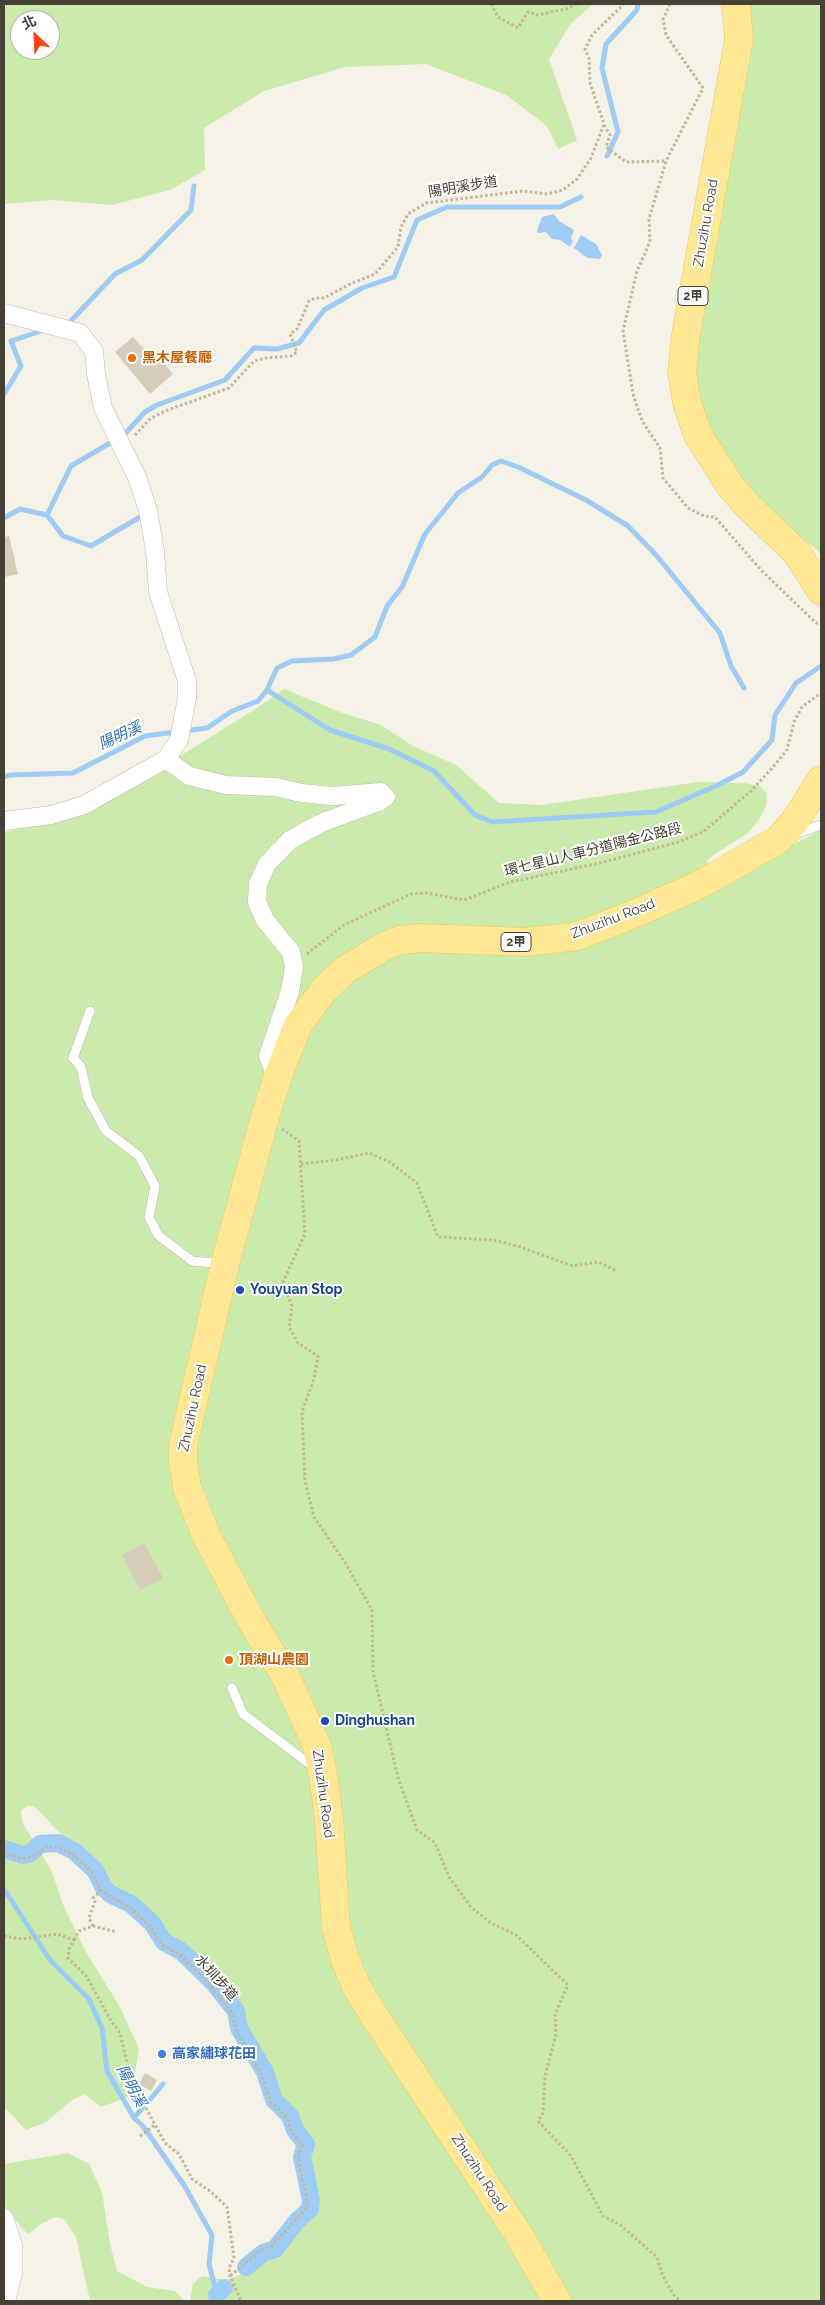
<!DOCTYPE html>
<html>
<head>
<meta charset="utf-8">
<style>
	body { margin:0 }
	#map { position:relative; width:825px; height:2305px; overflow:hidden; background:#f4f1e6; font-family:Raleway,"Noto Sans TC",sans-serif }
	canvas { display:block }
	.frame { position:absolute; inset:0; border:5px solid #474135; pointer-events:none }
	.north { position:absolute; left:10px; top:10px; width:50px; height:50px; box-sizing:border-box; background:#fff; border:1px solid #b5b3ae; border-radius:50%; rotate:335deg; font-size:14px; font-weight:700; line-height:20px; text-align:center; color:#474135 }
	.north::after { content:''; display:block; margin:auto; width:18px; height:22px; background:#ff4412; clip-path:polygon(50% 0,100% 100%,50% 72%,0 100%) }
</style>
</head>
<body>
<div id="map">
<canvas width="825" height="2305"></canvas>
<div class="frame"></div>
<div class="north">北</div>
</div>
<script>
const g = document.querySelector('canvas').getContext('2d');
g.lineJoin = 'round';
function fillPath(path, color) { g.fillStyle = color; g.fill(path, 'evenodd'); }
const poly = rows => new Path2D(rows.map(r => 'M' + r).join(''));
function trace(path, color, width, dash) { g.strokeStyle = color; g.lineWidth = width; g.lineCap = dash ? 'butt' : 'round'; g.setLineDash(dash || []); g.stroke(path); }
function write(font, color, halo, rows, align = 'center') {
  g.font = font + ' Raleway,"Noto Sans TC",sans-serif'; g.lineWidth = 4; g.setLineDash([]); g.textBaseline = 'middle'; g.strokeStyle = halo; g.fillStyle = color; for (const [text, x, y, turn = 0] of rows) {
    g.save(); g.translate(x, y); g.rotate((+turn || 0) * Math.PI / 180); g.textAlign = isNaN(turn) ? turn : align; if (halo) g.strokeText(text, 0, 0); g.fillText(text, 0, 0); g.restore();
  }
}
fillPath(poly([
	[4,4,594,4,572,22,549,59,577,140,558,149,547,126,506,95,426,64,345,67,264,91,204,128,205,170,170,190,112,205,53,200,4,204],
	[20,20,50,20,50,50,20,50],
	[749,4,821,4,821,554,756,498,712,437,695,398,696,327],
	[284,689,340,712,381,725,413,746,456,765,499,803,542,805,698,782,744,783,760,786,767,794,766,806,759,820,748,833,712,856,707,861,708,869,781,851,821,830,821,2301,190,2301,193,2284,202,2276,225,2280,248,2272,273,2252,299,2226,310,2205,310,2171,303,2138,213,1985,182,1954,164,1927,101,1877,39,1811,33,1806,27,1806,21,1810,22,1822,51,1870,64,1907,86,1952,120,2007,139,2049,131,2096,101,2107,85,2094,72,2100,46,2122,26,2130,4,2107,4,832,52,822,159,769,257,708],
	[68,2153,89,2164,102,2192,110,2244,117,2271,147,2287,175,2291,184,2301,90,2301,76,2237,64,2219,55,2217,39,2225,29,2234,22,2229,10,2211,4,2206,4,2164]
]), '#cbebad');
fillPath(poly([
	[554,214,559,221,574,230,571,238,573,241,570,247,560,240,552,239,546,232,538,233,537,231,542,217],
	[581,235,596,244,602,255,600,259,588,258,574,248]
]), '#9fccf4');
trace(poly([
	[607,156,618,132,602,68,606,44,637,10,638,4],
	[69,323,115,274,142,260,191,210,194,186],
	[4,394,21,366,11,341,41,331],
	[122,437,145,412,157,405,225,380,254,348,277,349,299,343,324,310,362,288,394,277,417,220,447,207,560,207,581,197],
	[47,515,71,466,110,443],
	[4,518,20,509,47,515,63,536,91,546,140,517],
	[267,690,330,730,389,749,434,771,475,815,492,822,656,812,718,785,743,772,772,740,775,715,796,683,821,666],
	[4,777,10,775,73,773,145,736,207,728,232,711,258,701,267,690,277,668,292,661,334,659,351,655,375,637,387,606,402,587,425,534,458,493,482,477,492,465,501,461,518,467,586,500,628,526,656,555,720,633,731,666,744,688],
	[4,1889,50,1960,89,1999,102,2028,107,2071,134,2118,143,2126,184,2185,212,2235,209,2264,217,2295,221,2301],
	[147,2103,163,2084],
	[134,2118,143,2107]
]), '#9fccf4', 5);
trace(poly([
	[4,1849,23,1855,31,1853,40,1844,58,1843,74,1851,95,1870,104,1888,110,1894,131,1904,152,1923,164,1942,181,1951,213,1982,236,2011,239,2028,265,2072,274,2100,290,2116,295,2130,306,2144,302,2157,311,2200,310,2209,297,2221,275,2249,263,2253,246,2267],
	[217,2295,224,2288]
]), '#9fccf4', 18);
fillPath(poly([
	[133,337,150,356,155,352,173,374,150,394,115,352],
	[9,536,18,574,4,577,4,537],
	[144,1543,163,1578,140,1590,122,1555],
	[145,2073,157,2080,151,2091,139,2084]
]), '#d6cdbb');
const lane = poly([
	[795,834,821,825],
	[90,1011,73,1058,81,1067,88,1098,106,1131,139,1156,155,1186,149,1217,158,1235,192,1261,223,1264],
	[232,1688,243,1714,315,1768]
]);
const street = poly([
	[4,313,80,333,94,351,96,374,103,408,137,477,148,510,155,551,158,592,187,681,187,698,179,740,166,759,84,805,51,815,4,821],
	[166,759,189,776,226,785,276,787,301,793,332,796,381,792,386,797,378,802,321,823,290,840,267,864,258,884,257,902,265,920,291,952,294,967,290,991,268,1056,277,1079],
	[4,2218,13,2245,13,2273,6,2301]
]);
const primary = poly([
	[736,4,739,39,686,334,682,372,687,403,698,435,731,487,746,504,797,553,821,591],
	[557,2301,519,2235,371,2011,356,1986,345,1959,336,1927,329,1820,323,1774,317,1746,287,1679,251,1620,206,1535,187,1487,183,1462,183,1445,225,1264,265,1117,277,1079,298,1025,324,990,345,970,383,947,400,940,421,938,526,942,578,936,634,914,701,884,778,840,795,821,821,780]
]);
trace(lane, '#c0b9a8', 10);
trace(street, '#c0b9a8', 19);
trace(primary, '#eac95e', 29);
trace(poly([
	[491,4,498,17,518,28,528,12,537,15,566,9,577,4],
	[670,4,663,19,666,35,703,88,666,161,649,219,650,242,637,271,623,331,633,394,642,421,660,448,663,478,688,508,704,516,715,517,761,570,816,623,821,623],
	[604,125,610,135,606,147,626,162,666,161],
	[135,435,150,419,165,411,229,388,254,361,266,358,291,356,297,352,290,334,297,329,309,301,316,298,324,298,350,284,375,274,398,247,401,227,408,214,426,203,523,191,547,194,563,190,577,179,591,158,604,124,590,83,589,58,585,49,592,35,624,4],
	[307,954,344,925,411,894,426,893,464,900,510,882,600,863,678,842,703,832,751,791,773,767,787,750,794,722,802,707,821,693],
	[282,1129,299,1141,305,1234,283,1282,292,1306,289,1327,298,1343,318,1356,314,1379,302,1412,305,1481,314,1517,344,1561,372,1610,373,1671,398,1778,417,1830,435,1843,449,1877,471,1907,491,1923,516,1935,568,1985,555,2014,556,2034,545,2076,543,2113,538,2121,571,2156,603,2216,619,2224,657,2257,662,2274,673,2294,680,2301],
	[301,1164,336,1160,369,1153,390,1162,417,1183,438,1237,493,1240,517,1246,573,1266,598,1262,617,1271],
	[4,1853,23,1859,33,1856,46,1847,57,1847,72,1854,92,1872,101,1891,129,1907,149,1925,162,1945,179,1954,210,1985,232,2013,236,2030,261,2074,271,2102,287,2118,292,2132,302,2145,298,2157,307,2200,307,2207,272,2246,261,2250,230,2276],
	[93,1926,89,1918,95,1901,93,1898,101,1891],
	[4,1936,23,1939,57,1934,74,1940,69,1949,68,1958,87,1977,110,2019,120,2033,133,2088,141,2092,147,2110,165,2143,179,2154,192,2179,210,2191,227,2207,234,2258,229,2268,230,2276,241,2301],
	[74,1940,79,1931,93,1926,117,1932],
	[4,2008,4,2009],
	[140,2136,156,2124]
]), '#c3b699', 3, [2.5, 2.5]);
trace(lane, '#fff', 9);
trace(street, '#fff', 18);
trace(primary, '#ffe794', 28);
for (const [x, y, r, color] of [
	[132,358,5,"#e8710a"],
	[240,1290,5,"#1a4fb4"],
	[229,1660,5,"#e8710a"],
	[325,1721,5,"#1a4fb4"],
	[162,2054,5,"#3f7fe0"]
]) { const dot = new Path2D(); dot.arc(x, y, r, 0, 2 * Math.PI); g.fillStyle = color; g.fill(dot); trace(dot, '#fff', 2); }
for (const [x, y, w] of [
	[693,296,30],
	[516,942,30]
]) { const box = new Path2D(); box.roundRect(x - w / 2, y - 9.5, w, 19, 4); g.fillStyle = '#fff'; g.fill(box); trace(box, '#474135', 1); }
write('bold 12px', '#474135', null, [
	["2甲",693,296],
	["2甲",516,942]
]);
write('14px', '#474135', '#fff', [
	["陽明溪步道",463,187,-9],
	["Zhuzihu Road",706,223,-80],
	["環七星山人車分道陽金公路段",593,850,-14],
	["Zhuzihu Road",613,919,-21],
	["Zhuzihu Road",193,1408,-78],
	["Zhuzihu Road",323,1794,82],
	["水圳步道",216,1978,48],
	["Zhuzihu Road",479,2173,57]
]);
write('bold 14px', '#c56008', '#fff', [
	["黑木屋餐廳",142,358],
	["頂湖山農園",239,1660]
], 'left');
write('bold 14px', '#164399', '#fff', [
	["Youyuan Stop",250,1290],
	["Dinghushan",335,1721]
], 'left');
write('bold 14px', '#366cbe', '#fff', [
	["高家繡球花田",172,2054]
], 'left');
write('italic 15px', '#2873b9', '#fff', [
	["陽明溪",120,736,-25],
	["陽明溪",131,2086,62]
]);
</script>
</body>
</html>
